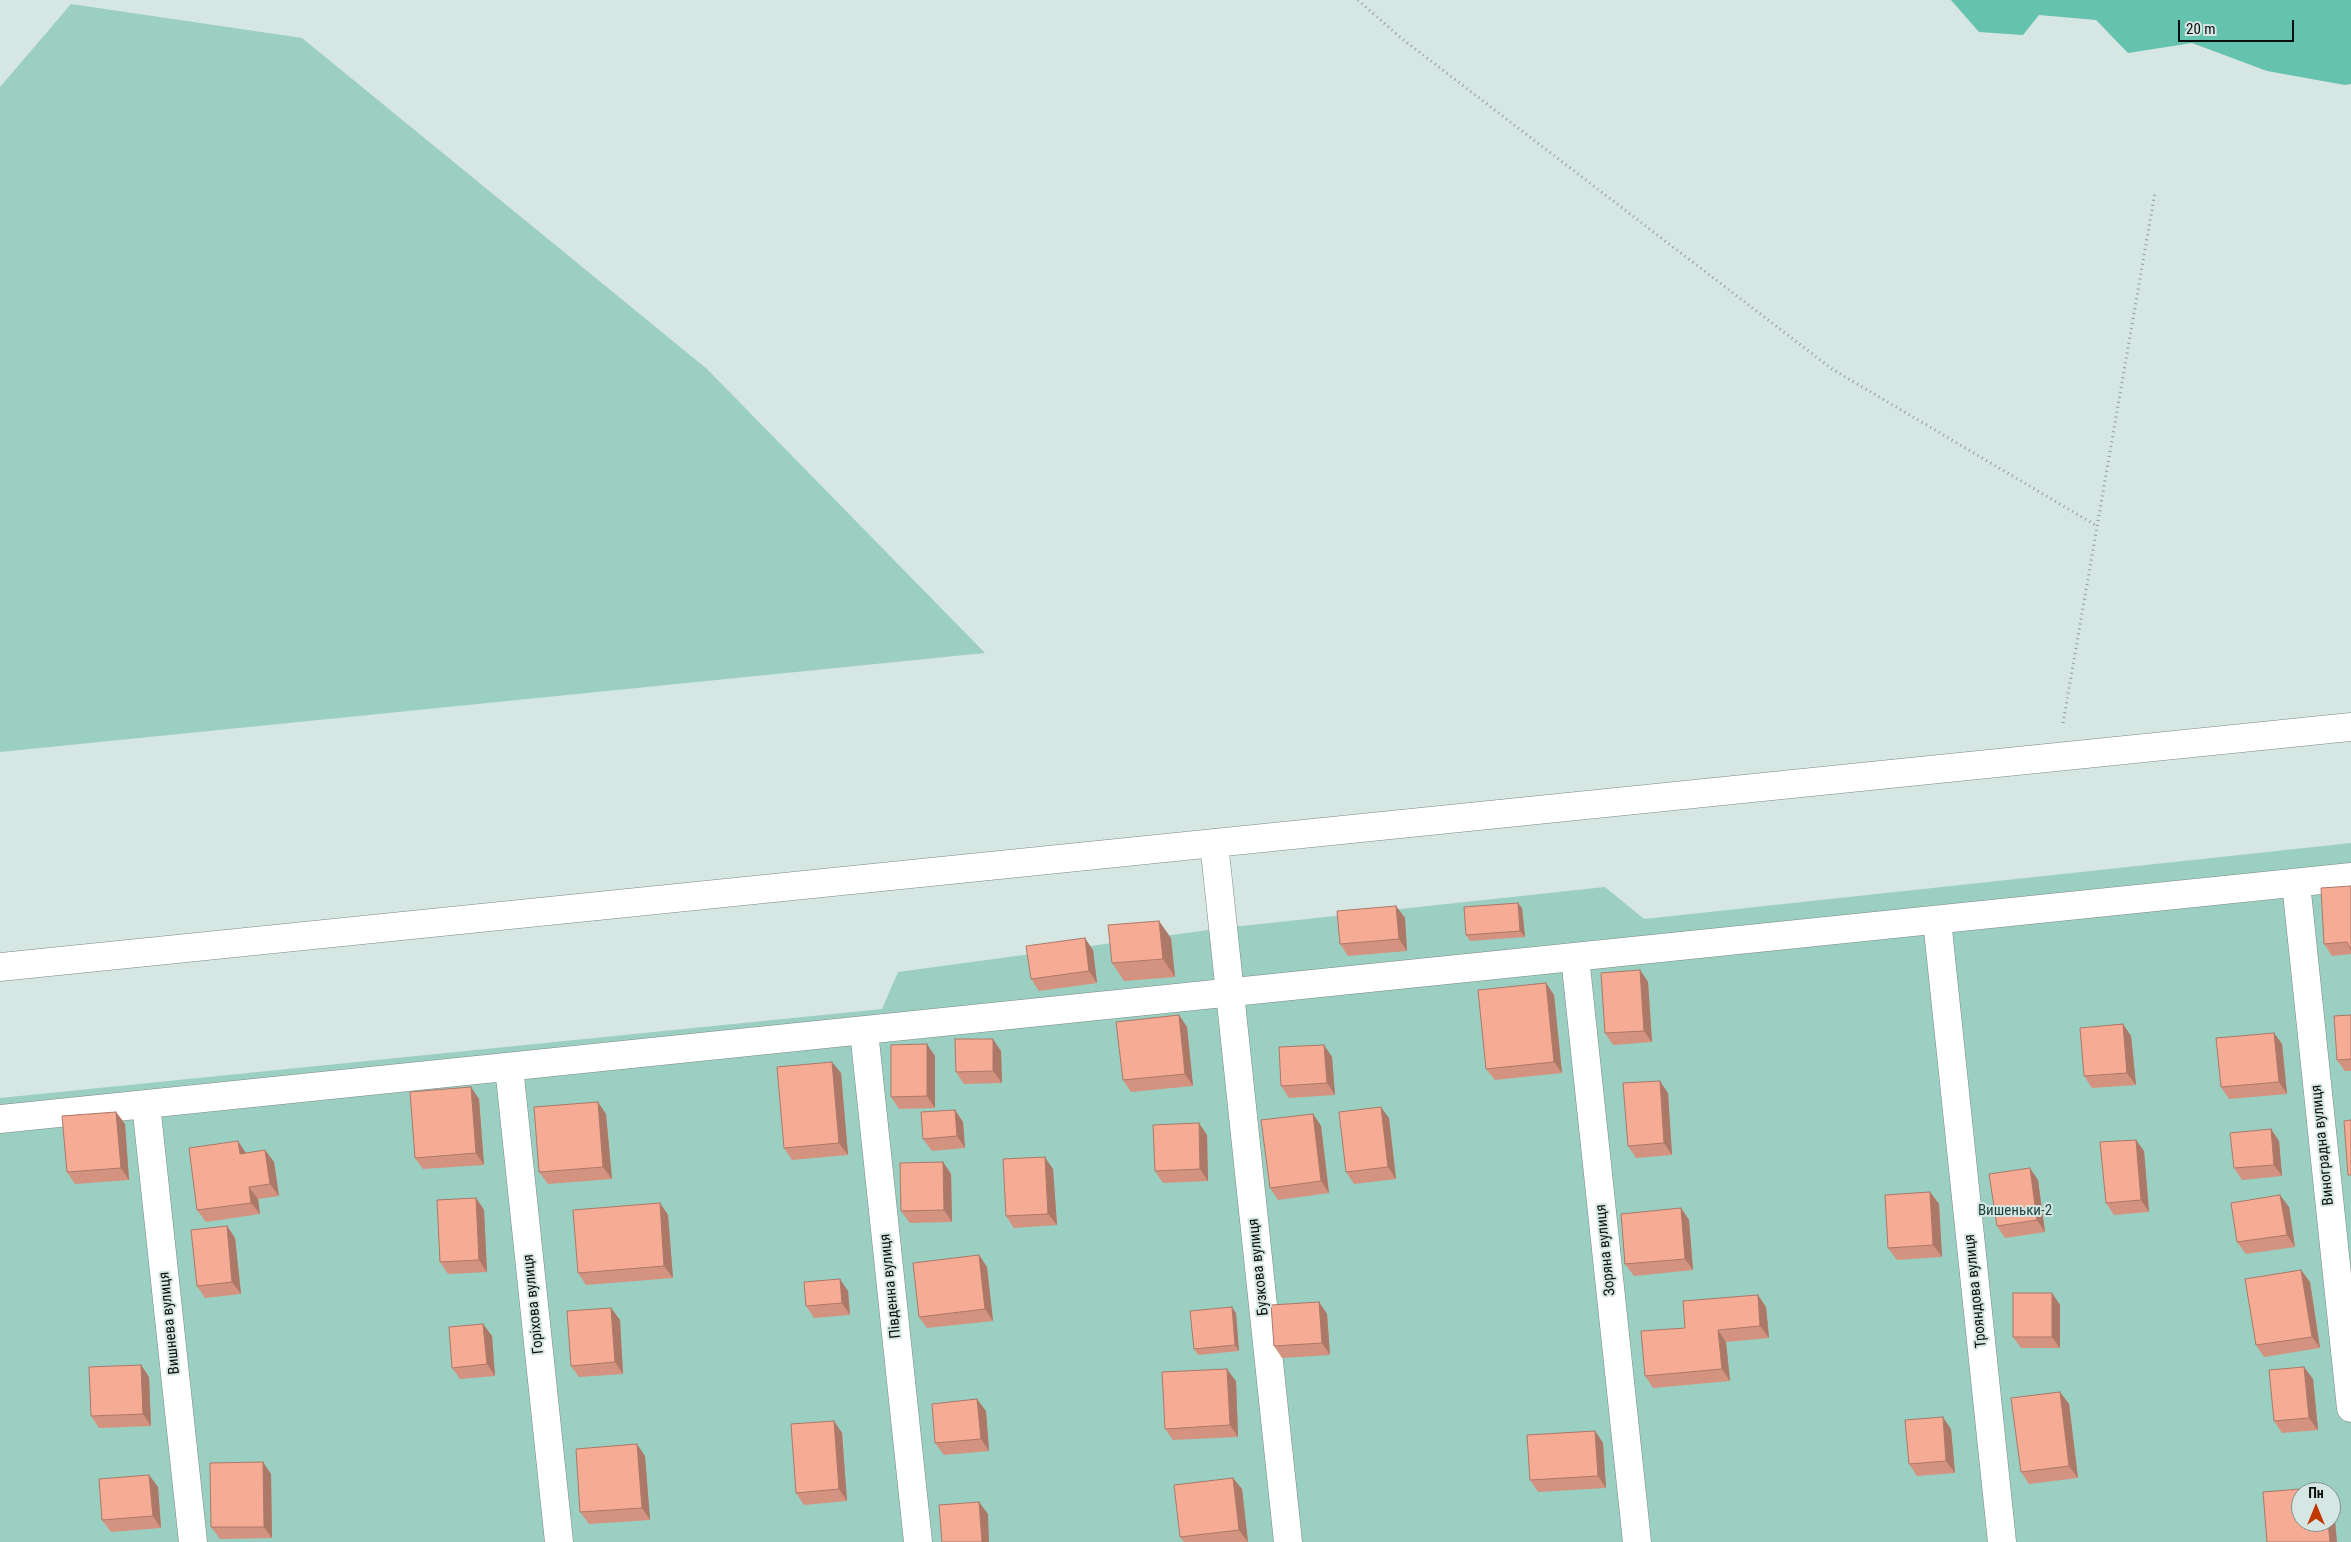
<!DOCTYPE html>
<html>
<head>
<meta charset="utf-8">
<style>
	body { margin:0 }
	#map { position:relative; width:2351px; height:1542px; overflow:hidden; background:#d6e6e2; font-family:"Roboto Condensed",sans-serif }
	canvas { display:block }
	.north { position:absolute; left:2291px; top:1482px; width:50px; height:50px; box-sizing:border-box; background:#d6e6e2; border:1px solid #85908e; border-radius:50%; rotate:0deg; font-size:14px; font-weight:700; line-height:20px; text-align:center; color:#0b100f }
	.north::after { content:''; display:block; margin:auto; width:18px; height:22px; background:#c03800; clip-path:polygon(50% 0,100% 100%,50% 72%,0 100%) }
	.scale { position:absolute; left:2178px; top:20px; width:116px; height:22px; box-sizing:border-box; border:2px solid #0b100f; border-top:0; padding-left:6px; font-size:15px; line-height:18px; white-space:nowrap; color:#0b100f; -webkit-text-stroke:4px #d6e6e2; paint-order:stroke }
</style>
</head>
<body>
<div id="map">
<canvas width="2351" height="1542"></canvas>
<div class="north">Пн</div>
<div class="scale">20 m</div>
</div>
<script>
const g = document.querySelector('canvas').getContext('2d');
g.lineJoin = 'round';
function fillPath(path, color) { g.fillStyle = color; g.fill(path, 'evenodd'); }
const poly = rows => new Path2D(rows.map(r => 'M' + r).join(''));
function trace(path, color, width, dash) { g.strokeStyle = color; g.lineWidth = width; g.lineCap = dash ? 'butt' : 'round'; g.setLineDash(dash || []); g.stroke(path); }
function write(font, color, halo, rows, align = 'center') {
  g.font = font + ' "Roboto Condensed",sans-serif'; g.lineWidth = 4; g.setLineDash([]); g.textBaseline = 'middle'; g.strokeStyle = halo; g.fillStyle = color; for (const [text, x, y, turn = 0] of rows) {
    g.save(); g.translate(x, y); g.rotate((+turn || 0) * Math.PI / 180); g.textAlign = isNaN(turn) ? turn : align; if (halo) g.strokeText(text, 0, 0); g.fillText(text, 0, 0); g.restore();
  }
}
fillPath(poly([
	[71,4,302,38,707,369,985,653,0,752,0,87],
	[2351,843,2351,1542,0,1542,0,1098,882,1009,898,972,1223,928,1605,887,1644,919],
	[2301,1492,2331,1492,2331,1522,2301,1522]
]), '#9bcfc2');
fillPath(poly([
	[1951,0,2351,0,2351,84,2345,85,2267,71,2192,43,2128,53,2096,20,2039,15,2023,35,1979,32]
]), '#65c2ae');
const minor = poly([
	[2296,883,2351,1408],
	[1937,920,2002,1542],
	[1575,957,1637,1542],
	[1230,993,1288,1542],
	[864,1031,918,1542],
	[509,1067,559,1542],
	[146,1104,193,1542],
	[0,1119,2351,877]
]);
const tertiary = poly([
	[1214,843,1230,993],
	[0,967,2351,727]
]);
trace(minor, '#7a8884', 29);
trace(tertiary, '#7a8884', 29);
trace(poly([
	[1358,0,1401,38,1832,369,2097,526],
	[2063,723,2155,192]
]), '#909c99', 3, [1, 4]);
trace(minor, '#fff', 28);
trace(tertiary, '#fff', 28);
fillPath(poly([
	[2351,886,2351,954,2332,956,2324,944],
	[1396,906,1405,918,1407,951,1348,956,1340,944],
	[1522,908,1525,937,1470,941,1466,935],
	[1171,938,1175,977,1124,981,1112,963],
	[1093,950,1097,983,1039,991,1031,979],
	[1640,970,1648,982,1652,1042,1613,1045,1605,1033],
	[1546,983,1554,995,1562,1073,1495,1080,1486,1069],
	[1179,1015,1187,1027,1193,1086,1131,1092,1123,1080],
	[2351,1015,2351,1071,2345,1071,2337,1060],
	[2123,1024,2131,1036,2136,1085,2092,1088,2084,1076],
	[2274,1033,2282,1044,2287,1094,2229,1099,2221,1087],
	[1324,1045,1332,1057,1335,1095,1289,1098,1281,1086],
	[1001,1051,1002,1083,964,1084,956,1072],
	[935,1056,935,1108,899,1109,891,1097],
	[841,1073,848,1155,792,1160,784,1148],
	[1668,1093,1672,1155,1636,1158,1628,1146],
	[479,1099,484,1165,423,1169,415,1158],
	[955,1110,963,1122,965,1148,932,1151,923,1139],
	[116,1112,125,1124,129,1180,75,1184,67,1172],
	[606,1114,612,1179,548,1184,539,1172],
	[1313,1114,1321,1126,1329,1193,1278,1200,1270,1188],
	[1389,1118,1396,1179,1354,1184,1346,1172],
	[2271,1129,2279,1141,2282,1176,2242,1180,2234,1168],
	[1207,1135,1208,1181,1163,1183,1155,1171],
	[2136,1140,2144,1151,2149,1212,2114,1215,2106,1203],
	[265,1150,274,1162,279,1196,258,1199,260,1214,206,1222,197,1210,246,1153],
	[943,1162,951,1174,952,1222,910,1223,901,1211],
	[1053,1169,1057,1225,1014,1228,1006,1216],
	[2038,1180,2045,1232,2005,1238,1997,1226],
	[1930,1192,1939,1204,1942,1257,1897,1260,1888,1248],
	[476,1198,484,1210,487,1272,448,1274,440,1262],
	[660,1203,668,1215,673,1278,586,1285,578,1273],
	[2289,1207,2295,1247,2246,1254,2237,1242],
	[1681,1208,1689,1220,1693,1270,1634,1276,1625,1264],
	[227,1226,235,1238,241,1294,205,1298,197,1286],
	[979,1255,987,1267,993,1321,927,1328,919,1317],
	[2301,1270,2310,1282,2320,1348,2264,1357,2256,1345],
	[848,1291,850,1315,814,1318,806,1306],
	[2052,1293,2060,1305,2060,1348,2021,1348,2013,1337],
	[1758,1295,1766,1307,1769,1338,1726,1342,1730,1381,1653,1388,1645,1376,1685,1328],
	[1319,1302,1327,1314,1330,1355,1282,1358,1274,1346],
	[611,1308,620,1320,623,1374,579,1377,571,1366],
	[1236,1313,1239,1351,1198,1355,1194,1349],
	[483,1324,492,1336,495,1376,460,1379,452,1368],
	[141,1365,149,1377,151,1426,99,1428,91,1416],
	[2304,1367,2313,1379,2318,1430,2282,1433,2274,1421],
	[1236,1381,1238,1437,1173,1440,1165,1429],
	[2060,1392,2069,1404,2078,1478,2029,1484,2021,1472],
	[986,1411,989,1451,944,1455,935,1443],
	[834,1421,842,1433,847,1501,804,1505,796,1493],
	[1951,1429,1955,1473,1917,1476,1909,1464],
	[1595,1431,1603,1443,1606,1488,1538,1492,1530,1480],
	[645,1456,650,1520,589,1524,580,1512],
	[271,1474,272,1538,220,1539,211,1527],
	[149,1475,158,1487,161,1528,111,1532,102,1520],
	[1233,1478,1242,1489,1248,1542,1184,1542,1180,1537]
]), '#d49380');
fillPath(poly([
	[1518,903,1522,908,1525,937,1520,931],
	[1396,906,1405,918,1407,951,1399,939],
	[1159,921,1171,938,1175,977,1163,959],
	[1085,938,1093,950,1097,983,1089,971],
	[1640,970,1648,982,1652,1042,1644,1031],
	[1546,983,1554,995,1562,1073,1554,1062],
	[1179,1015,1187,1027,1193,1086,1185,1074],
	[2123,1024,2131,1036,2136,1085,2127,1073],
	[2274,1033,2282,1044,2287,1094,2279,1082],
	[993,1039,1001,1051,1002,1083,993,1071],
	[927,1044,935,1056,935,1108,927,1096],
	[1324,1045,1332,1057,1335,1095,1327,1083],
	[832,1062,841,1073,848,1155,839,1143],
	[1660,1081,1668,1093,1672,1155,1664,1143],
	[471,1087,479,1099,484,1165,476,1153],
	[598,1102,606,1114,612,1179,603,1167],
	[1381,1107,1389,1118,1396,1179,1388,1167],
	[955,1110,963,1122,965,1148,957,1136],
	[116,1112,125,1124,129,1180,121,1168],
	[1313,1114,1321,1126,1329,1193,1321,1181],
	[1199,1123,1207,1135,1208,1181,1200,1169],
	[2271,1129,2279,1141,2282,1176,2274,1165],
	[2136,1140,2144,1151,2149,1212,2141,1200],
	[238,1141,246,1153,240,1154],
	[265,1150,274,1162,279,1196,270,1184],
	[1045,1157,1053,1169,1057,1225,1048,1214],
	[943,1162,951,1174,952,1222,944,1210],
	[2030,1168,2038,1180,2045,1232,2037,1220],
	[249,1187,258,1199,260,1214,251,1203],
	[1930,1192,1939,1204,1942,1257,1933,1245],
	[2280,1195,2289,1207,2295,1247,2287,1235],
	[476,1198,484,1210,487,1272,479,1260],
	[660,1203,668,1215,673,1278,664,1266],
	[1681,1208,1689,1220,1693,1270,1685,1259],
	[227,1226,235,1238,241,1294,232,1282],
	[979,1255,987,1267,993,1321,985,1309],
	[2301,1270,2310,1282,2320,1348,2312,1337],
	[840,1279,848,1291,850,1315,842,1303],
	[2052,1293,2060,1305,2060,1348,2052,1337],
	[1758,1295,1766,1307,1769,1338,1760,1326],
	[1319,1302,1327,1314,1330,1355,1322,1343],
	[1232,1307,1236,1313,1239,1351,1235,1345],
	[611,1308,620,1320,623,1374,615,1362],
	[483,1324,492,1336,495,1376,487,1364],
	[1718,1330,1726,1342,1730,1381,1722,1369],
	[141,1365,149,1377,151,1426,143,1414],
	[2304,1367,2313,1379,2318,1430,2309,1418],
	[1227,1369,1236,1381,1238,1437,1230,1425],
	[2060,1392,2069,1404,2078,1478,2069,1466],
	[977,1399,986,1411,989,1451,981,1439],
	[1943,1417,1951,1429,1955,1473,1946,1461],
	[834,1421,842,1433,847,1501,839,1489],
	[1595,1431,1603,1443,1606,1488,1598,1476],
	[637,1444,645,1456,650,1520,642,1508],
	[263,1462,271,1474,272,1538,264,1527],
	[149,1475,158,1487,161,1528,153,1516],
	[1233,1478,1242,1489,1248,1542,1239,1530],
	[2331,1495,2333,1498,2337,1542,2330,1542,2328,1522,2331,1522],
	[979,1502,988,1514,989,1542,982,1542]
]), '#ac7868');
const building = poly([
	[2351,886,2351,950,2347,942,2324,944,2321,888,2351,886],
	[1518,903,1520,931,1466,935,1464,907,1518,903],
	[1396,906,1399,939,1340,944,1337,911,1396,906],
	[1159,921,1163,959,1112,963,1108,925,1159,921],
	[1085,938,1089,971,1031,979,1026,946,1085,938],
	[1640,970,1644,1031,1605,1033,1601,973,1640,970],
	[1546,983,1554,1062,1486,1069,1478,990,1546,983],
	[1179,1015,1185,1074,1123,1080,1116,1022,1179,1015],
	[2351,1015,2351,1059,2337,1060,2334,1016,2351,1015],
	[2123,1024,2127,1073,2084,1076,2080,1028,2123,1024],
	[2274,1033,2279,1082,2221,1087,2216,1038,2274,1033],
	[955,1039,993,1039,993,1071,956,1072,955,1039],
	[927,1044,927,1096,891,1097,891,1045,927,1044],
	[1324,1045,1327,1083,1281,1086,1279,1047,1324,1045],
	[832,1062,839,1143,784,1148,777,1067,832,1062],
	[1660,1081,1664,1143,1628,1146,1623,1083,1660,1081],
	[471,1087,476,1153,415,1158,410,1092,471,1087],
	[598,1102,603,1167,539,1172,534,1107,598,1102],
	[1381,1107,1388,1167,1346,1172,1339,1112,1381,1107],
	[955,1110,957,1136,923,1139,921,1112,955,1110],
	[116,1112,121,1168,67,1172,62,1116,116,1112],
	[1313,1114,1321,1181,1270,1188,1261,1120,1313,1114],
	[2351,1120,2351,1175,2348,1175,2344,1121,2351,1120],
	[1199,1123,1200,1169,1155,1171,1153,1125,1199,1123],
	[2271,1129,2274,1165,2234,1168,2230,1133,2271,1129],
	[2136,1140,2141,1200,2106,1203,2100,1142,2136,1140],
	[238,1141,240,1154,265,1150,270,1184,249,1187,251,1203,197,1210,189,1148,238,1141],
	[1045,1157,1048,1214,1006,1216,1003,1159,1045,1157],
	[943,1162,944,1210,901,1211,900,1163,943,1162],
	[2030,1168,2037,1220,1997,1226,1989,1174,2030,1168],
	[1930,1192,1933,1245,1888,1248,1885,1195,1930,1192],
	[2280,1195,2287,1235,2237,1242,2231,1203,2280,1195],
	[476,1198,479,1260,440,1262,437,1200,476,1198],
	[660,1203,664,1266,578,1273,573,1210,660,1203],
	[1681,1208,1685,1259,1625,1264,1621,1214,1681,1208],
	[227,1226,232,1282,197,1286,191,1230,227,1226],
	[979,1255,985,1309,919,1317,913,1263,979,1255],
	[2301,1270,2312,1337,2256,1345,2245,1279,2301,1270],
	[840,1279,842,1303,806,1306,804,1282,840,1279],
	[2013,1293,2052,1293,2052,1337,2013,1337,2013,1293],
	[1758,1295,1760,1326,1718,1330,1722,1369,1645,1376,1641,1331,1685,1328,1683,1301,1758,1295],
	[1319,1302,1322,1343,1274,1346,1271,1305,1319,1302],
	[1232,1307,1235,1345,1194,1349,1190,1311,1232,1307],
	[611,1308,615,1362,571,1366,567,1311,611,1308],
	[483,1324,487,1364,452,1368,449,1327,483,1324],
	[141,1365,143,1414,91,1416,89,1367,141,1365],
	[2304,1367,2309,1418,2274,1421,2269,1370,2304,1367],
	[1227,1369,1230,1425,1165,1429,1162,1372,1227,1369],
	[2060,1392,2069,1466,2021,1472,2011,1398,2060,1392],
	[977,1399,981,1439,935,1443,932,1404,977,1399],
	[1943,1417,1946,1461,1909,1464,1905,1420,1943,1417],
	[834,1421,839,1489,796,1493,791,1424,834,1421],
	[1595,1431,1598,1476,1530,1480,1527,1435,1595,1431],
	[637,1444,642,1508,580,1512,576,1449,637,1444],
	[263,1462,264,1527,211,1527,210,1463,263,1462],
	[149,1475,153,1516,102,1520,99,1479,149,1475],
	[1233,1478,1239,1530,1180,1537,1174,1485,1233,1478],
	[2325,1487,2325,1492,2301,1492,2301,1522,2328,1522,2330,1542,2267,1542,2263,1492,2325,1487],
	[979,1502,982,1542,942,1542,939,1505,979,1502]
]);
fillPath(building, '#f6ab95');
trace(building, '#ac7868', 1);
write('15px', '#0b100f', '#d6e6e2', [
	["Виноградна вулиця",2323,1145,-96],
	["Зоряна вулиця",1606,1250,-96],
	["Бузкова вулиця",1259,1267,-96],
	["Південна вулиця",891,1286,-96],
	["Трояндова вулиця",1976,1291,-96],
	["Горіхова вулиця",534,1304,-96],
	["Вишнева вулиця",170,1323,-96]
]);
write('15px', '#1b453d', '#d6e6e2', [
	["Вишеньки-2",2015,1211]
]);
</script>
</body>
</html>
